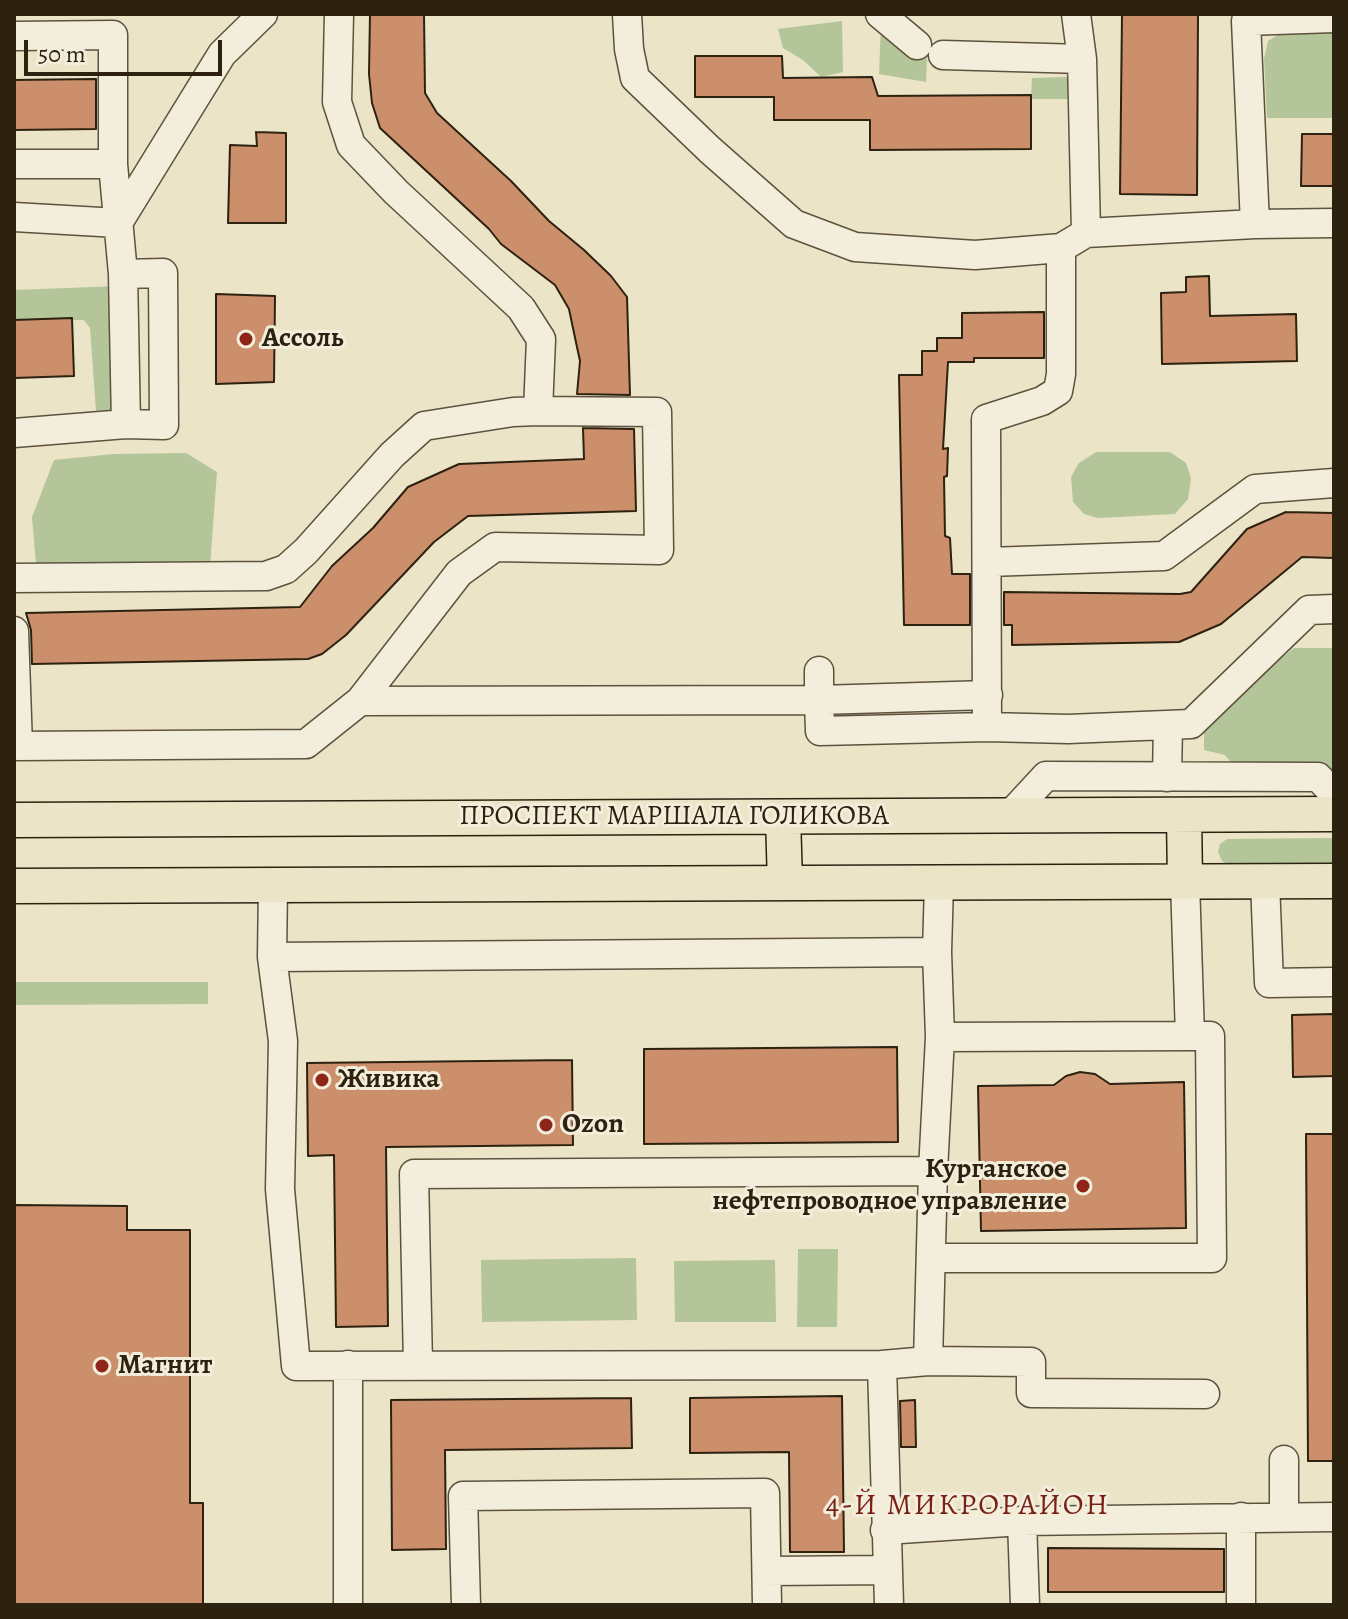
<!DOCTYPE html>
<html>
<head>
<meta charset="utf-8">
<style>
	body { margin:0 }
	#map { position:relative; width:1348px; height:1619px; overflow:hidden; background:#ece4c7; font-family:Alegreya,serif }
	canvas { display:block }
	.frame { position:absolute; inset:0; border:16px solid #2d2110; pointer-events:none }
	.scale { position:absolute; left:24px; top:40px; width:198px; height:36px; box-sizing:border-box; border:4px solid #2d2110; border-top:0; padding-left:10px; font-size:24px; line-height:28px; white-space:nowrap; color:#2d2110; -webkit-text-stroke:6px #f3eddb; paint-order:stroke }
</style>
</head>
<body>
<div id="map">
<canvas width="1348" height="1619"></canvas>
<div class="frame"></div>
<div class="scale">50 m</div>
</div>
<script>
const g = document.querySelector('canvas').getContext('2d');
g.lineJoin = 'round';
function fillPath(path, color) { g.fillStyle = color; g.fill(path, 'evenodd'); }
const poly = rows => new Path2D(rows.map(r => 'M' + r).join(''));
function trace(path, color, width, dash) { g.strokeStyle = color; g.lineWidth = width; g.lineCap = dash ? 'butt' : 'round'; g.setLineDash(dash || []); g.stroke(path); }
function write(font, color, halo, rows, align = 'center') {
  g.font = font + ' Alegreya,serif'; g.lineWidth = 6; g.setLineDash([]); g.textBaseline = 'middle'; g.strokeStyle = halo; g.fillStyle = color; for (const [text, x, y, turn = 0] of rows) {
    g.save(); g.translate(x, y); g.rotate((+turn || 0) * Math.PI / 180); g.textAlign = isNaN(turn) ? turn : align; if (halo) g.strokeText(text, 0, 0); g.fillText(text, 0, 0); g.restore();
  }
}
fillPath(poly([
	[842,21,843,72,821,77,803,60,783,48,778,29],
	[881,24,927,58,926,82,879,74],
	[1334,31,1334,118,1267,118,1264,59,1268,41,1283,32],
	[1066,77,1076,86,1073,99,1031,99,1032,78],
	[119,286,123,409,96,411,90,328,84,320,14,321,14,290],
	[1096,452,1170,452,1186,463,1191,478,1188,499,1175,514,1098,518,1084,514,1073,502,1071,477,1079,463],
	[186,453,217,472,209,580,37,576,32,517,54,460,113,454],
	[1294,648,1334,648,1334,774,1237,770,1225,755,1204,750,1204,720],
	[1334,838,1334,863,1229,865,1222,861,1218,852,1220,844,1227,839],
	[14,982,208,982,208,1004,14,1005],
	[798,1249,838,1249,837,1327,797,1327],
	[636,1258,637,1320,482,1322,481,1260],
	[775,1260,776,1322,675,1322,674,1261]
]), '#b3c599');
const building = poly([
	[370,14,424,14,425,93,437,113,511,181,549,221,584,250,611,276,627,297,630,395,577,394,580,361,574,333,569,309,555,285,501,244,489,229,380,128,372,103,369,74,370,14],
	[1122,14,1198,14,1197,195,1120,194,1122,14],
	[695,56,782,56,783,78,872,77,878,96,1031,95,1031,149,870,150,870,120,774,120,774,97,695,97,695,56],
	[96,79,96,129,14,130,14,80,96,79],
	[256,132,286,133,286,223,228,223,230,145,257,146,256,132],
	[1302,134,1334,134,1334,186,1301,186,1302,134],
	[1209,276,1210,316,1296,314,1297,361,1162,364,1161,293,1186,292,1186,277,1209,276],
	[216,294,275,296,274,382,216,384,216,294],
	[1044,312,1044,358,974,358,974,362,948,362,943,449,948,448,947,476,944,477,945,536,950,538,952,574,970,574,970,625,904,625,899,375,922,375,922,351,937,351,937,338,962,338,962,313,1044,312],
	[72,318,74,376,14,378,14,320,72,318],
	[583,428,634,429,636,511,468,516,434,542,346,635,322,654,308,659,32,664,31,630,26,613,300,607,332,566,373,528,408,487,459,464,584,459,583,428],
	[1286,512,1334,513,1334,558,1302,557,1221,624,1179,642,1012,645,1012,625,1004,625,1004,592,1180,594,1191,592,1247,529,1286,512],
	[1334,1014,1334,1076,1293,1077,1292,1015,1334,1014],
	[897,1047,898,1142,644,1144,644,1049,897,1047],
	[572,1060,573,1145,386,1147,388,1326,336,1327,334,1155,308,1156,307,1063,572,1060],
	[1080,1072,1095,1074,1110,1084,1184,1082,1186,1228,981,1231,978,1086,1054,1085,1066,1076,1080,1072],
	[1306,1134,1334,1134,1334,1461,1308,1461,1306,1134],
	[14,1205,127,1206,127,1230,190,1230,190,1503,203,1503,203,1605,14,1605,14,1205],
	[842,1396,844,1552,790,1552,789,1452,690,1453,690,1398,842,1396],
	[631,1398,632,1448,445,1450,446,1549,392,1550,391,1400,631,1398],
	[915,1400,916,1447,901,1447,900,1401,915,1400],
	[1048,1548,1224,1549,1224,1592,1048,1592,1048,1548]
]);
fillPath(building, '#cc8f6b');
trace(building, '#2d2110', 2);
const minor = poly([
	[627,14,629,49,635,78,710,150,794,224,855,247,975,255,1061,248],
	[880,14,917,45],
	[1076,14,1082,59],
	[1334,18,1246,21,1255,224,1086,233,1061,248,1061,374,1058,391,1042,401,986,419,987,727,1068,729,1191,724,1309,610,1334,609],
	[14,36,113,35,113,164,123,274],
	[943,55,1082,59,1086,233],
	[14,164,113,164],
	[14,217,118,223,222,54,263,14],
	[1255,224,1334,223],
	[14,433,126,424,164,425,163,273,123,274,126,424],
	[988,562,1164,556,1255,489,1334,483],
	[14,578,266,576,286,569,306,551,392,455,424,426,513,412,538,411,541,339,521,308,396,192,351,145,337,102,339,14],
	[14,631,18,746],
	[360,701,459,573,495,547,659,550,657,412,538,411],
	[987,727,820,731,819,700,988,695],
	[14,746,306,744,360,701,819,700,819,671],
	[1167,777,1168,725],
	[1009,816,1046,776,1318,777,1334,794],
	[1265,882,1269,983,1334,982],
	[273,886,272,957,283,1041,280,1189,296,1366,882,1365],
	[272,957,937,952],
	[940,1037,1190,1036,1185,882],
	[932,1258,1212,1258,1210,1036,1190,1036],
	[928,1361,1031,1362,1031,1393,1205,1394],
	[348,1365,348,1605],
	[418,1365,414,1174,933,1171],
	[1284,1460,1284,1517],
	[1241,1517,1241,1605],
	[1022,1521,1025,1605],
	[885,1530,1022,1521,1334,1517],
	[767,1571,888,1570],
	[466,1605,463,1496,765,1493,767,1605],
	[889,1605,882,1365,928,1361,933,1171,940,1037,937,952,939,883]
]);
const major = poly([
	[1184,815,1185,882],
	[783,817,785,883],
	[14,820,1334,814],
	[14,886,1334,881]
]);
trace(minor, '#5d523e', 31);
trace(major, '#2d2110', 37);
trace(minor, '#f3eddb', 28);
trace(major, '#ece4c7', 34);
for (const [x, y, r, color] of [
	[246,339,8,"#8f2418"],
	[322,1080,8,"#8f2418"],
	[546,1125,8,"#8f2418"],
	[1083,1186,8,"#8f2418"],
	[102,1366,8,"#8f2418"]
]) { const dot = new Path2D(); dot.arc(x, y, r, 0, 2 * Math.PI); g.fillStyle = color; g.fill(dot); trace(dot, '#f3eddb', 3); }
write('bold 28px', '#2d2110', '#f3eddb', [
	["Ассоль",262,339],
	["Живика",338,1080],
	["Ozon",562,1125],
	["Курганское",1067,1170,"right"],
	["нефтепроводное управление",1067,1202,"right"],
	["Магнит",118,1366]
], 'left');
write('28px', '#2d2110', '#f3eddb', [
	["ПРОСПЕКТ МАРШАЛА ГОЛИКОВА",674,817]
]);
g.letterSpacing = '2px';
write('30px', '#7a1f14', '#f3eddb', [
	["4-Й МИКРОРАЙОН",968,1507]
]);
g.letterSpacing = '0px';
</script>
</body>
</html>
